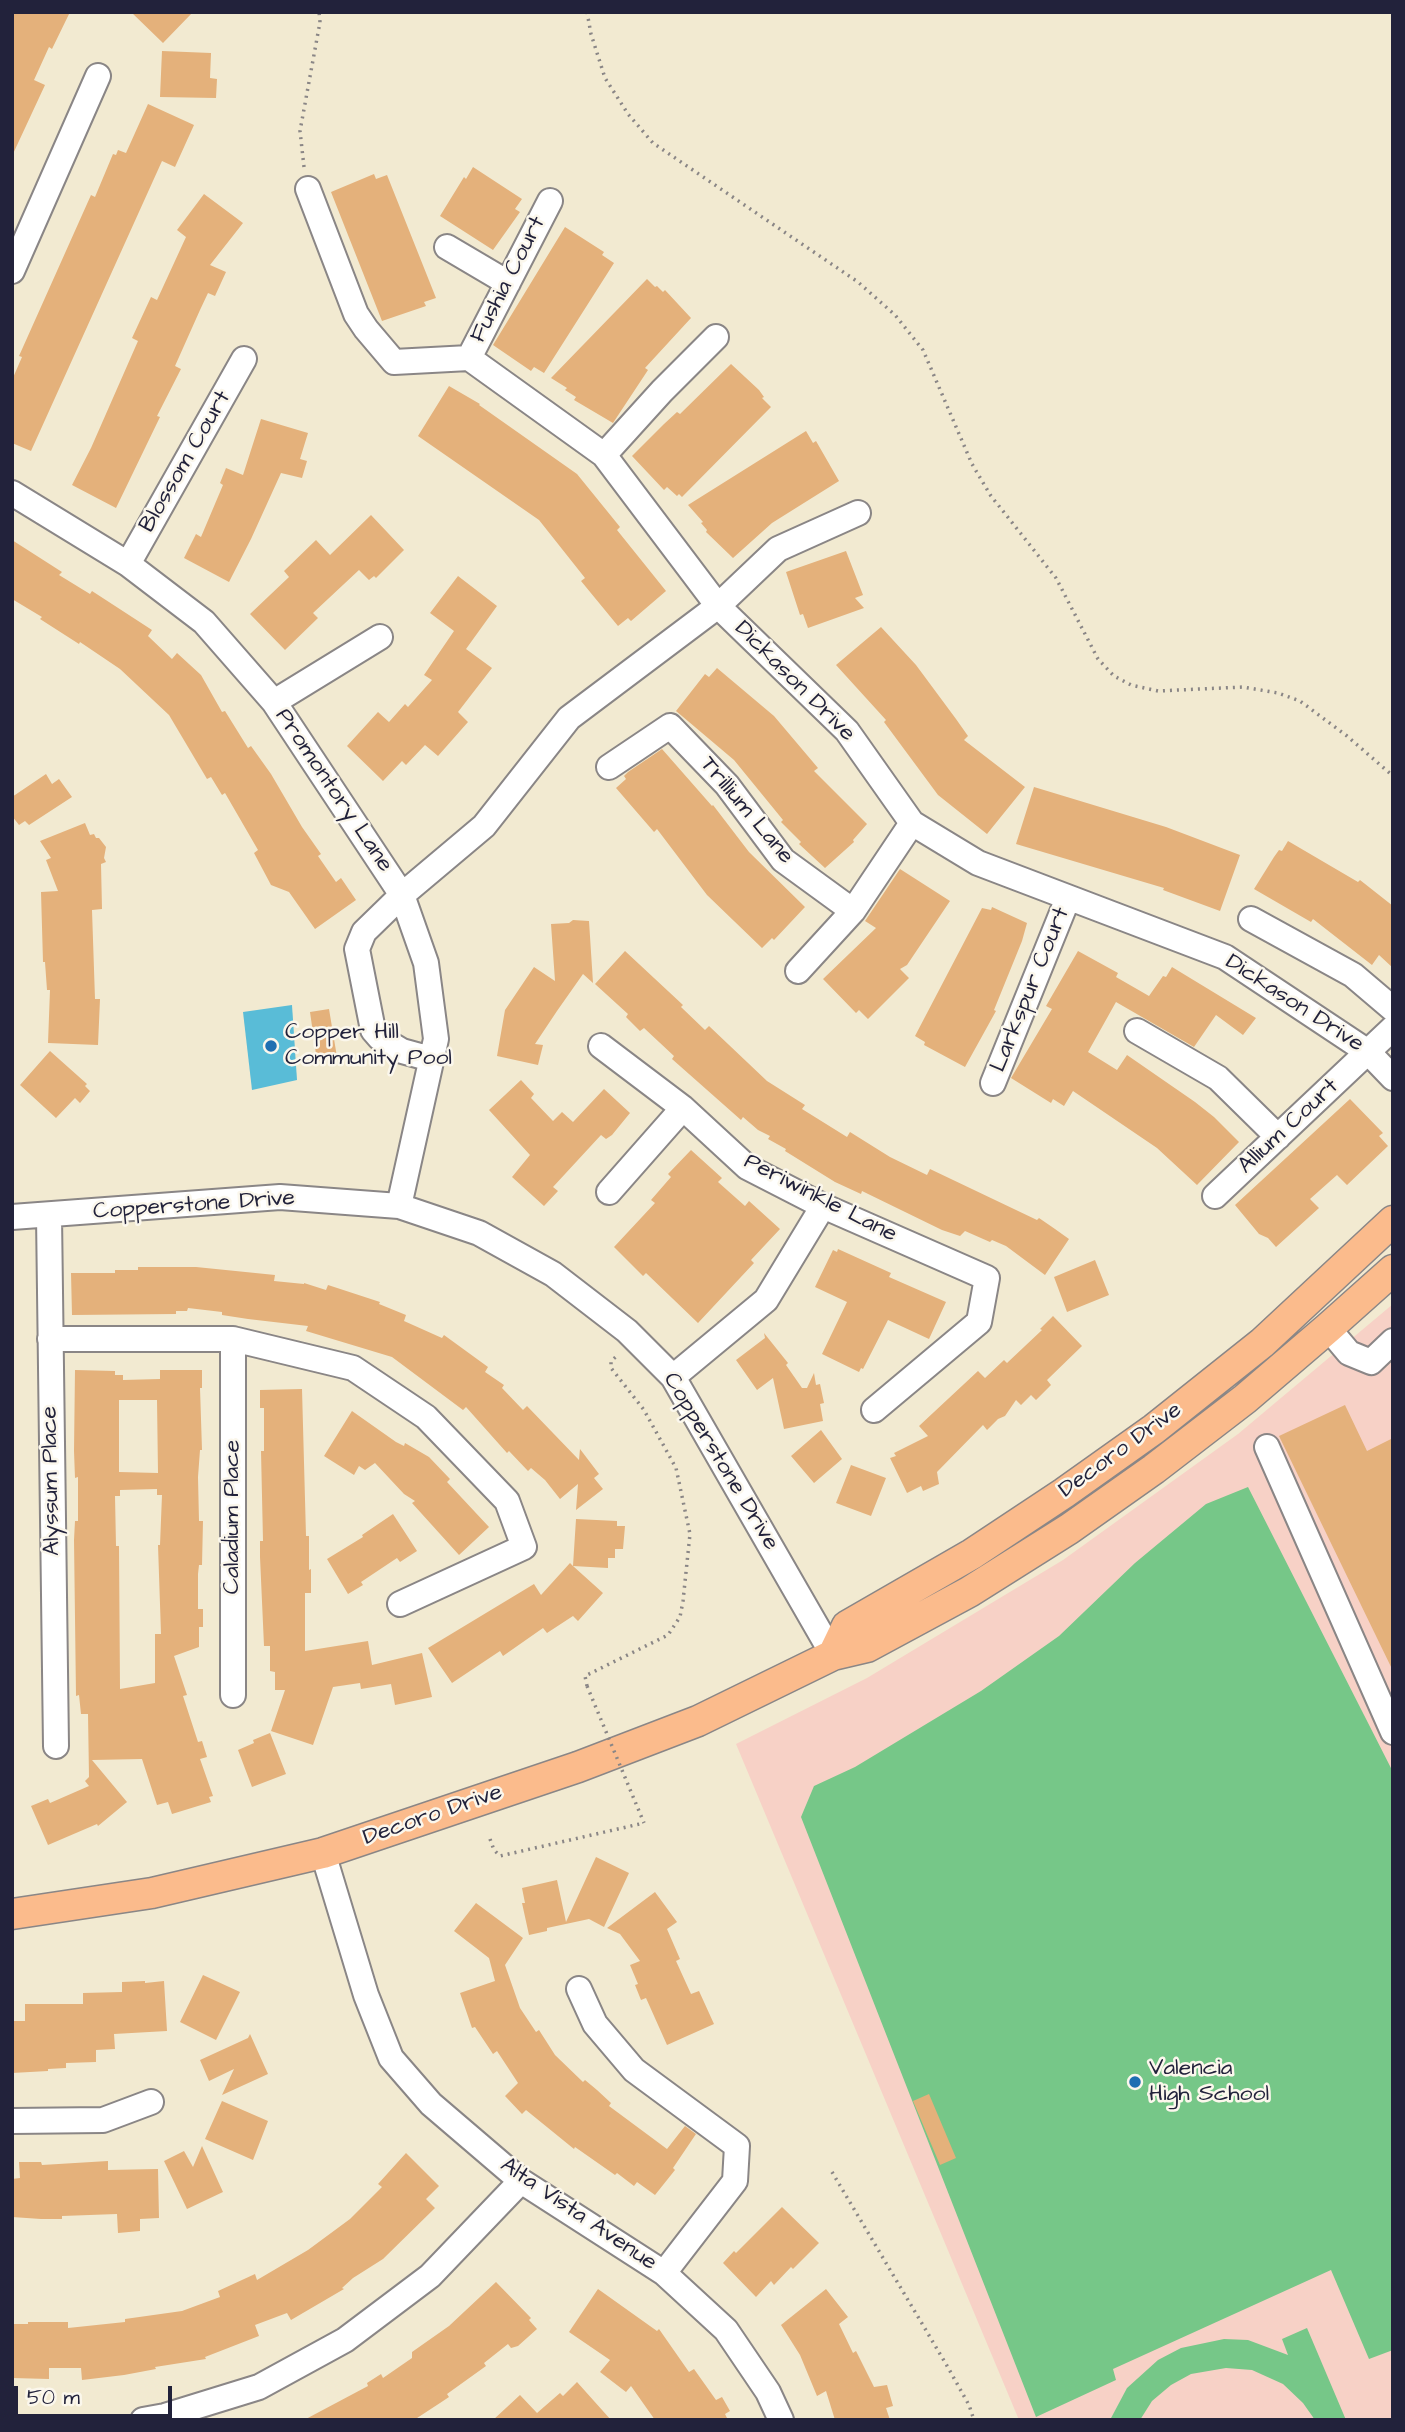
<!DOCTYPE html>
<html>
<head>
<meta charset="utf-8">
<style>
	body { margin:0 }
	#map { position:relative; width:1405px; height:2432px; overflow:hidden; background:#f2ead1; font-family:"Architects Daughter",sans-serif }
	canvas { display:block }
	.frame { position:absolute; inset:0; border:14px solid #22223b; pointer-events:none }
	.scale { position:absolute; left:14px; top:2386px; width:158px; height:32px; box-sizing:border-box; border:4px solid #22223b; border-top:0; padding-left:9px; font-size:21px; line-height:24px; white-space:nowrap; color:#22223b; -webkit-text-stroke:5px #fbf7ec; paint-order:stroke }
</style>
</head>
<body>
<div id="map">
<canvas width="1405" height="2432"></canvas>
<div class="frame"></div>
<div class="scale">50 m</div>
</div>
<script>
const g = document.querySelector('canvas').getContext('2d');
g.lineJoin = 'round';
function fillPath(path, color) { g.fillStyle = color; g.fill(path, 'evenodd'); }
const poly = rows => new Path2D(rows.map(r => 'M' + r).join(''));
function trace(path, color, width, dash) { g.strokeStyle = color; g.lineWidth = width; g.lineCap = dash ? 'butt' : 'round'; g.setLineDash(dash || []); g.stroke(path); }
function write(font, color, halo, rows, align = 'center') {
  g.font = font + ' "Architects Daughter",sans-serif'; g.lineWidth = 5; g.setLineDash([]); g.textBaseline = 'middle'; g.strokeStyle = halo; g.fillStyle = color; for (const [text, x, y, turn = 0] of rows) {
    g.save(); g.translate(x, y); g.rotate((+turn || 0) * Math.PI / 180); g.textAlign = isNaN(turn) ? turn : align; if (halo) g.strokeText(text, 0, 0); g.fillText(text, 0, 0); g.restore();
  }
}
fillPath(poly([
	[1393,1304,1393,2420,1019,2420,736,1744,867,1678,1063,1560,1238,1434]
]), '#f7d1c6');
fillPath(poly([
	[1248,1487,1393,1772,1393,2350,1369,2359,1331,2270,1113,2369,1116,2380,1036,2417,801,1817,814,1786,855,1767,981,1691,1059,1636,1135,1563,1206,1504],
	[1307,2328,1346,2420,1315,2420,1303,2403,1283,2384,1252,2370,1226,2368,1191,2374,1171,2385,1152,2401,1140,2420,1110,2420,1127,2388,1158,2360,1181,2348,1224,2339,1248,2340,1288,2355,1282,2339]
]), '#76c788');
fillPath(poly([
	[292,1005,297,1080,252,1090,243,1012]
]), '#59bcd7');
fillPath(poly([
	[12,12,70,12,52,49,49,47,34,80,45,85,12,156],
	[131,12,193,12,163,43],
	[162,51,211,53,210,78,217,79,216,98,160,97],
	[148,104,194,125,175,167,162,161,31,451,12,443,12,380,22,357,19,356,91,195,95,197,113,154,116,155,118,150,126,153],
	[473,167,522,199,515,209,520,212,493,250,440,216,464,177,466,179],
	[374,174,376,179,387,175,436,298,424,302,426,306,382,321,331,192],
	[204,194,243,223,210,265,226,272,215,296,208,293,200,310,175,366,181,369,157,416,160,417,116,508,72,485,91,448,138,341,132,338,151,297,157,300,186,237,177,230],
	[565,227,604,252,602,255,614,263,544,373,534,367,531,371,493,345],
	[647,279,655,287,657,286,663,292,665,290,691,318,645,368,648,370,613,423,574,400,576,397,565,390,567,388,551,378],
	[731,364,759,390,764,397,762,398,771,407,682,497,679,494,677,496,667,487,664,490,632,456,664,424,677,412,680,414],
	[449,386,480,404,479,405,577,474,620,527,617,530,666,591,631,621,628,618,618,626,581,581,585,578,539,520,418,436],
	[261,419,308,433,300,459,307,461,302,478,281,473,251,539,229,582,184,558,196,534,201,537,223,485,220,483,226,468,243,475],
	[806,431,813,443,816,441,839,481,772,523,733,558,706,532,707,530,701,523,703,522,688,505],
	[371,515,404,550,376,578,374,576,369,580,359,570,313,613,318,618,285,650,250,614,289,577,284,571,316,540,330,555],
	[12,540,62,572,59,575,90,594,92,591,152,630,148,636,172,659,177,653,201,675,222,712,225,711,248,748,251,746,271,774,302,827,321,854,318,856,336,882,341,878,356,900,315,929,289,892,271,885,254,853,258,850,225,793,222,795,211,777,207,779,169,715,120,669,80,642,79,644,40,619,42,617,12,599],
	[846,551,863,595,855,598,864,608,808,628,803,614,800,615,786,572],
	[458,576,497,606,466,649,492,668,458,712,468,722,438,756,425,745,406,765,402,761,383,781,347,746,378,712,389,722,405,704,408,707,432,680,424,675,454,631,430,613],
	[881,627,916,665,956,719,968,736,964,740,1025,787,987,834,938,795,884,722,886,720,836,665],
	[717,668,774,716,818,768,814,771,867,824,853,840,854,842,825,868,799,844,801,842,781,822,783,820,734,760,676,711,705,674,709,677],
	[662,749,712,806,713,805,749,852,805,907,774,940,772,938,762,948,707,895,657,829,654,832,616,788,626,779,624,776,628,772],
	[46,774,52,784,59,779,72,797,29,825,25,821,19,825,12,816,12,797],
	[1034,787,1166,827,1240,855,1220,911,1163,890,1164,888,1016,844],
	[85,823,90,835,94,834,96,838,99,838,106,847,104,858,106,862,101,864,102,909,92,910,95,999,100,999,98,1045,48,1043,50,990,47,990,45,962,43,962,41,892,58,891,46,860,51,858,40,841],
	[1288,841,1358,882,1360,880,1393,906,1393,968,1379,955,1372,965,1313,919,1311,922,1254,889,1274,857,1279,850,1282,851],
	[900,869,950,901,907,965,900,969,909,978,868,1019,859,1010,856,1013,823,979,876,928,865,921],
	[992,907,1027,923,1022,941,994,1010,996,1011,965,1067,924,1045,925,1042,915,1036,982,908,991,910],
	[573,920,589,921,593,983,583,974,557,1011,535,1044,543,1045,538,1065,497,1056,505,1010,534,967,555,981,551,924,569,923],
	[625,951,683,1005,681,1007,705,1030,709,1026,767,1081,805,1105,802,1109,847,1137,850,1132,890,1157,927,1175,930,1169,1037,1220,1039,1218,1055,1229,1069,1239,1045,1275,1006,1246,992,1240,990,1242,965,1231,960,1236,942,1230,862,1191,861,1194,835,1182,785,1151,786,1149,768,1139,770,1136,758,1130,743,1117,741,1120,672,1059,674,1056,644,1028,640,1031,626,1017,628,1014,595,984],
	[1078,951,1118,973,1116,977,1149,996,1163,976,1166,977,1172,967,1256,1018,1243,1035,1216,1015,1194,1047,1116,1002,1088,1052,1117,1070,1127,1055,1195,1102,1214,1117,1239,1142,1197,1185,1157,1148,1073,1091,1064,1106,1053,1099,1051,1103,1011,1078,1052,1009,1046,1006],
	[329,1009,337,1057,317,1061,310,1012],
	[50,1051,87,1084,85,1086,90,1091,80,1103,75,1098,56,1118,20,1085],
	[521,1080,534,1094,531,1098,553,1121,562,1112,573,1122,604,1089,630,1113,612,1135,606,1139,601,1135,553,1187,558,1191,544,1206,512,1177,530,1155,489,1110],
	[1350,1099,1383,1133,1379,1136,1388,1146,1347,1185,1337,1175,1310,1199,1319,1208,1276,1247,1268,1238,1259,1234,1235,1205],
	[691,1150,722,1178,718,1182,745,1206,749,1201,780,1229,751,1260,754,1263,698,1323,646,1273,643,1276,614,1247,655,1203,651,1200,671,1177,668,1174],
	[838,1249,891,1273,889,1277,946,1302,929,1339,888,1320,863,1369,861,1368,859,1372,822,1354,847,1302,815,1287,833,1250,837,1252],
	[1095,1260,1109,1295,1067,1312,1054,1277],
	[138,1267,196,1267,275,1275,274,1281,304,1284,304,1283,326,1290,328,1285,380,1302,379,1304,406,1315,404,1321,442,1338,444,1335,488,1367,485,1372,504,1385,502,1388,523,1410,527,1406,579,1460,580,1449,599,1474,594,1478,603,1489,576,1510,578,1484,560,1499,545,1480,531,1468,528,1471,509,1451,507,1453,466,1407,463,1410,392,1357,306,1331,308,1326,248,1319,222,1315,222,1312,188,1308,187,1311,176,1311,176,1314,72,1315,71,1273,115,1273,115,1270,138,1270],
	[1053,1316,1082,1346,1047,1380,1051,1385,1036,1400,1031,1395,1021,1405,1016,1400,1005,1416,998,1419,987,1430,983,1425,937,1472,939,1484,923,1491,921,1486,907,1493,890,1458,896,1456,894,1453,928,1436,919,1426,978,1371,985,1378,1004,1360,1007,1363,1042,1330,1040,1329],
	[764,1333,788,1363,786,1365,802,1388,807,1388,814,1373,816,1385,820,1384,824,1403,820,1404,823,1421,784,1429,773,1378,757,1390,736,1360,765,1338],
	[75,1370,115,1371,115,1375,123,1375,123,1380,160,1379,160,1370,202,1370,202,1388,200,1388,202,1450,200,1450,198,1477,199,1521,203,1521,202,1565,199,1565,198,1574,198,1609,203,1609,203,1627,199,1627,199,1647,174,1656,187,1695,183,1696,198,1742,202,1741,207,1757,200,1759,213,1796,209,1797,211,1802,172,1814,168,1802,157,1805,142,1759,92,1760,127,1802,98,1826,97,1824,48,1845,31,1806,48,1799,50,1803,89,1786,85,1781,89,1777,88,1714,81,1714,79,1695,76,1696,74,1540,75,1521,78,1521,78,1477,75,1478,74,1451],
	[119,1400,157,1400,158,1473,119,1472],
	[157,1489,157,1495,162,1495,160,1545,158,1545,161,1634,155,1634,155,1683,120,1689,119,1546,116,1546,115,1496,120,1496,120,1490],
	[302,1389,306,1536,309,1536,309,1570,311,1569,311,1593,305,1593,305,1651,368,1641,372,1665,422,1653,432,1697,395,1705,391,1684,361,1689,360,1683,333,1687,313,1745,271,1731,285,1690,275,1690,275,1672,270,1671,270,1646,264,1646,260,1557,260,1541,263,1541,261,1451,264,1451,264,1408,260,1408,260,1390],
	[1345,1405,1367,1451,1393,1438,1393,1671,1279,1436],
	[352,1411,396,1442,404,1446,405,1443,429,1457,450,1479,447,1482,489,1527,459,1555,412,1503,415,1501,404,1494,375,1463,365,1470,359,1466,354,1475,324,1456],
	[821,1430,842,1459,814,1483,791,1456],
	[851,1465,886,1478,871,1516,836,1503],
	[393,1514,417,1551,400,1562,397,1558,361,1582,363,1585,348,1594,327,1559,363,1537,362,1535],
	[576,1519,617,1521,617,1526,625,1526,623,1549,615,1549,615,1558,608,1558,608,1568,573,1566,603,1593,578,1621,573,1616,547,1633,543,1628,503,1656,500,1651,452,1683,428,1648,534,1584,541,1595,570,1563,573,1566],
	[270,1733,286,1774,252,1787,238,1750,254,1743,253,1740],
	[596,1857,629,1873,604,1927,589,1919,547,1928,547,1931,529,1935,522,1903,525,1903,522,1888,557,1880,566,1922],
	[655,1892,677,1922,667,1929,680,1959,676,1961,691,1994,699,1991,714,2024,667,2045,646,1998,641,2000,635,1985,638,1984,630,1965,640,1961,620,1934,607,1928],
	[476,1903,523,1938,505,1965,520,2008,536,2032,539,2030,555,2055,583,2082,585,2080,597,2090,611,2103,609,2106,667,2149,685,2126,696,2134,673,2168,675,2170,655,2195,637,2182,634,2186,617,2173,615,2175,575,2147,574,2149,526,2110,522,2114,505,2096,518,2083,497,2051,493,2054,475,2027,472,2028,460,1993,495,1981,489,1958,454,1931],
	[203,1975,240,1992,216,2040,180,2022],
	[145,1981,145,1983,164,1981,167,2031,114,2034,115,2049,96,2050,96,2062,66,2063,66,2068,48,2069,48,2071,12,2073,12,2021,25,2021,25,2004,83,2004,83,1993,122,1992,122,1982],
	[250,2034,268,2074,222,2095,234,2069,209,2081,200,2060,248,2038],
	[929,2094,956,2158,940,2165,913,2101],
	[222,2101,268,2121,253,2160,205,2139],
	[202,2146,223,2192,187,2209,164,2161,184,2151,193,2167],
	[406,2153,439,2186,426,2199,435,2208,383,2259,353,2278,342,2288,344,2289,291,2320,287,2313,255,2325,259,2336,205,2357,206,2359,155,2367,156,2369,124,2375,82,2380,81,2368,49,2368,49,2379,12,2378,12,2324,28,2324,28,2322,68,2322,68,2328,125,2322,125,2319,182,2311,220,2297,218,2291,255,2274,257,2280,308,2250,350,2219,382,2187,378,2184],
	[108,2161,108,2170,158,2169,159,2218,140,2219,140,2231,118,2233,117,2214,62,2216,62,2219,41,2219,12,2217,12,2179,20,2178,19,2162,41,2162,42,2165],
	[782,2207,819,2243,793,2269,791,2267,774,2285,771,2281,756,2297,723,2263,734,2251,736,2253],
	[496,2282,531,2318,529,2320,537,2329,518,2346,511,2348,508,2344,484,2363,486,2366,447,2394,449,2397,440,2403,414,2420,304,2420,368,2386,367,2383,381,2374,383,2378,412,2358,412,2352,449,2326],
	[598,2289,657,2331,659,2329,689,2372,694,2369,716,2400,722,2397,730,2411,725,2414,728,2420,655,2420,631,2386,626,2392,600,2372,610,2360,569,2332],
	[826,2289,848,2317,839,2324,853,2353,856,2351,874,2387,887,2385,893,2406,886,2408,890,2420,835,2420,826,2391,817,2396,800,2355,781,2325],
	[577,2382,611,2420,493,2420,520,2395,537,2413,560,2393,563,2396]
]), '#e4b17b');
const minor = poly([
	[308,189,356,314,366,329,394,362,469,358,604,455,718,606,847,731,912,823,978,863,1225,957,1368,1052,1393,1078],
	[447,247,508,283],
	[12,271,98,76],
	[469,358,550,201],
	[604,455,662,391,716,337],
	[12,493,128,564,204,622,274,702,402,895,426,963,436,1039,399,1206],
	[128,564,244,359],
	[274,702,380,637],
	[609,767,670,726,727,785,783,860,853,911],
	[1251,919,1353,975,1393,1009],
	[798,971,853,911,912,823],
	[1137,1031,1218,1078,1278,1137],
	[601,1046,683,1108,747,1167,823,1206,987,1278,979,1322,874,1410],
	[431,1059,402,1051,380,1038,373,1030,357,949,364,932,402,895,484,826,569,718,718,606,778,549,858,513],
	[993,1083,1068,898],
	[609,1192,683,1108],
	[1215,1196,1393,1028],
	[49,1216,56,1746],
	[12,1217,280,1197,399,1206,479,1233,553,1274,627,1331,673,1377,833,1655],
	[1328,1328,1349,1353,1371,1362,1393,1341],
	[50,1339,233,1339,353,1368,426,1417,507,1501,524,1547,400,1604],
	[673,1377,766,1300,823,1206],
	[1267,1447,1393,1732],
	[233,1695,233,1339],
	[323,1853,366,1995,391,2058,431,2104,521,2181,664,2273,726,2330,768,2392,781,2420],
	[579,1989,595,2024,634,2070,737,2146,735,2181,664,2273],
	[12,2121,103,2120,151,2102],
	[143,2420,165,2416,259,2387,345,2340,430,2276,521,2181]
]);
const major = poly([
	[833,1655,847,1626,972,1554,1064,1493,1154,1429,1262,1343,1393,1221],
	[12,1914,152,1893,323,1853,578,1767,698,1721,833,1655,867,1647,969,1592,1069,1529,1154,1469,1245,1399,1328,1328,1393,1270]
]);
trace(minor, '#8a8686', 28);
trace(major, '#8a8686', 33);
trace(poly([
	[587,12,591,34,605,78,628,114,653,143,858,282,895,315,923,350,972,464,991,496,1056,578,1098,659,1114,676,1131,685,1158,691,1243,687,1278,693,1300,701,1347,736,1393,776],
	[304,167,300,131,320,22,319,12],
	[587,1686,585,1676,668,1635,680,1617,683,1601,690,1534,676,1468,644,1410,611,1368,611,1361,618,1355],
	[490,1839,494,1850,500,1856,644,1823],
	[832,2172,946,2364,969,2405,974,2420]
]), '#8a8686', 3.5, [2, 5]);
trace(minor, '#fff', 24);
trace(major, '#fbbb8c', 30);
trace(poly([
	[587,1686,644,1823]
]), '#8a8686', 3.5, [2, 5]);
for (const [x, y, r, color] of [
	[271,1046,7,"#1f6fb2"],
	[1135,2082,7,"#1f6fb2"]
]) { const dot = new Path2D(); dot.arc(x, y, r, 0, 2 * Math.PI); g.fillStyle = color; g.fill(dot); trace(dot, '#fbf7ec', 2.5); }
write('23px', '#22223b', '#fbf7ec', [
	["Fushia Court",509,280,-63],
	["Blossom Court",186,462,-60],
	["Dickason Drive",794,682,45],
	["Promontory Lane",333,791,56],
	["Trillium Lane",746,811,50],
	["Larkspur Court",1031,990,-68],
	["Dickason Drive",1294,1004,33],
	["Allium Court",1289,1127,-43],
	["Periwinkle Lane",820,1199,27],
	["Copperstone Drive",194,1206,-4],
	["Decoro Drive",1121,1451,-36],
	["Copperstone Drive",720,1462,59],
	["Alyssum Place",52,1481,-91],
	["Caladium Place",233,1517,-90],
	["Decoro Drive",433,1816,-19],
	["Alta Vista Avenue",578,2215,34]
]);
write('23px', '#22223b', '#fbf7ec', [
	["Copper Hill",285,1033],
	["Community Pool",285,1059],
	["Valencia",1149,2069],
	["High School",1149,2095]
], 'left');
</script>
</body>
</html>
